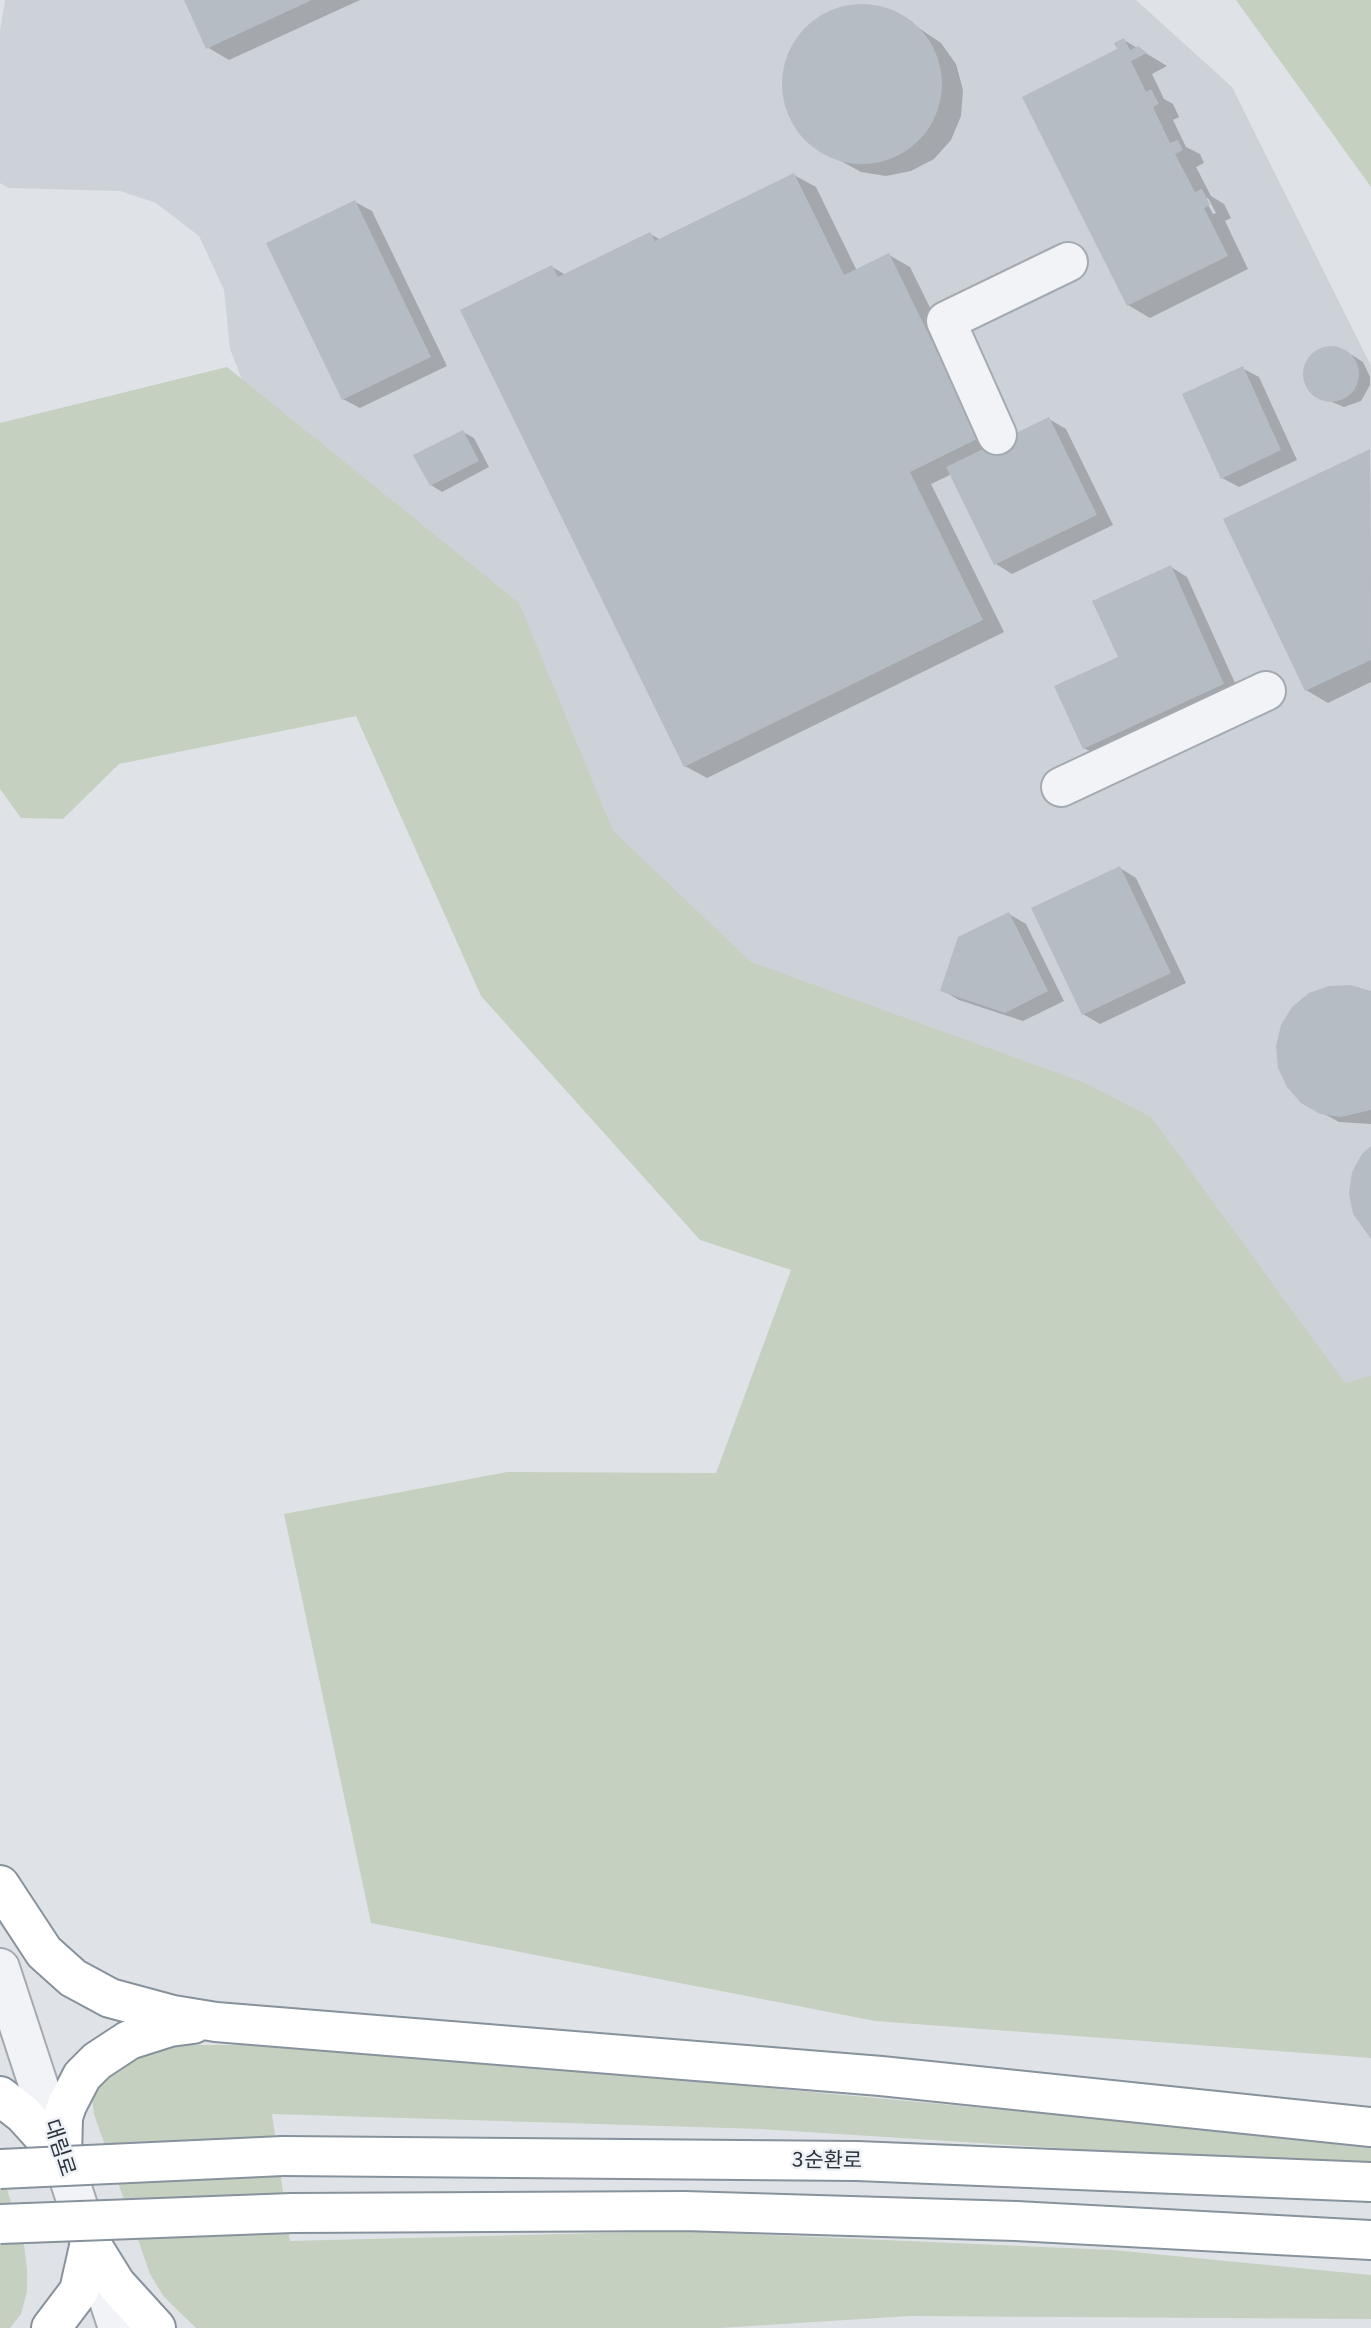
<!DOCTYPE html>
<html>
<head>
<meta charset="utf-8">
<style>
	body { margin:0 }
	canvas { display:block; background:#dfe3e7 }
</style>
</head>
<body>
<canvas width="1371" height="2328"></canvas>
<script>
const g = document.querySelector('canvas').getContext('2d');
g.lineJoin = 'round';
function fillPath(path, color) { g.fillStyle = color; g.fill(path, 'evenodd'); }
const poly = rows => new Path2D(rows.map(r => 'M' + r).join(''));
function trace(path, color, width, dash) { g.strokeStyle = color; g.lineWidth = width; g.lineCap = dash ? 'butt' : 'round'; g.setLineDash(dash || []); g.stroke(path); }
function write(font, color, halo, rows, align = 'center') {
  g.font = font + ' "IBM Plex Sans","Noto Sans KR",sans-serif'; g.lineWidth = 5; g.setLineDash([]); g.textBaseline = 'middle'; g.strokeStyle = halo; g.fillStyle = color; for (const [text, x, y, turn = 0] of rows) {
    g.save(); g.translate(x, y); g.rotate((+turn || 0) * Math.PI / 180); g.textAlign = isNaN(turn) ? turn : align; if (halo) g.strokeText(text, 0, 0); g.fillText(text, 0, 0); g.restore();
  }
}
fillPath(poly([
	[5,0,1136,0,1232,87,1371,366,1371,1669,598,1015,255,413,230,349,224,290,199,236,156,203,120,191,9,188,0,183,0,31]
]), '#cdd2d9');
fillPath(poly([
	[1236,0,1371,0,1371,187],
	[227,367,519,603,613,831,751,962,1085,1083,1151,1117,1345,1383,1371,1376,1371,2058,875,2021,371,1923,284,1514,507,1472,716,1473,791,1270,700,1240,481,996,356,716,119,764,63,819,21,818,0,789,0,423],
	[169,2045,305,2045,1371,2144,1371,2168,760,2129,272,2114,290,2241,679,2231,1113,2250,1371,2275,1371,2319,910,2316,719,2328,196,2328,164,2297,150,2274,94,2114,92,2099,102,2083,120,2067],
	[0,2166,24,2245,27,2269,27,2292,21,2314,10,2328,0,2328]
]), '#c6d0c0');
fillPath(poly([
	[186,0,360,0,229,60,207,47],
	[873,6,898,14,941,43,956,64,963,90,961,116,951,140,934,159,911,171,886,176,861,172,815,147,797,129,786,106,783,81,789,56,802,33,822,17,847,7],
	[1124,40,1167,66,1152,74,1164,99,1173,104,1179,117,1173,120,1186,147,1200,154,1204,163,1196,167,1211,196,1224,204,1231,218,1225,221,1248,269,1150,318,1128,305,1120,50],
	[1204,198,1208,198,1216,213,1213,214],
	[794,175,816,187,857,271,889,255,910,267,997,444,1049,419,1066,429,1113,525,1012,574,996,564,952,474,931,484,1004,632,707,778,685,766,552,267,566,275,650,234,661,240],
	[355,202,372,211,447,366,360,408,343,399],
	[1327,347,1344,350,1363,362,1370,377,1370,385,1361,401,1344,407,1315,395,1305,379,1308,361,1312,355],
	[1242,368,1259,377,1297,460,1239,487,1222,478],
	[463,432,474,438,489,467,442,492,431,485],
	[1370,451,1371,682,1328,703,1306,690,1226,520],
	[1171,567,1187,577,1240,694,1101,757,1084,748,1120,658],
	[1120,868,1136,878,1186,983,1100,1024,1083,1014],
	[1009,914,1026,924,1064,1001,1023,1021,959,1000,942,990],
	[1371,993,1371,1124,1339,1122,1302,1102]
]), '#0003');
fillPath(poly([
	[184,0,312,0,206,49],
	'782 84a80 80 0 1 1 160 0a80 80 0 1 1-160 0Z',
	[1124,38,1130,50,1138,46,1147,53,1131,61,1146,92,1151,89,1159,104,1153,107,1170,143,1178,140,1183,150,1175,154,1195,192,1202,189,1210,205,1204,208,1228,256,1127,306,1022,97,1117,49,1114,43],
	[794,173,844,275,889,253,979,438,910,472,983,620,684,767,460,310,552,265,558,277,650,232,655,241],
	[355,200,431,357,342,400,266,243],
	'1303 374a28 28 0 1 1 56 0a28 28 0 1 1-56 0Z',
	[1243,366,1281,450,1221,479,1182,394],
	[1049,417,1097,515,994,565,946,467],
	[463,430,479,461,430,486,413,455],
	[1370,449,1371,660,1305,691,1223,519],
	[1171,565,1224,684,1083,749,1054,686,1118,657,1092,601],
	[1120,866,1171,973,1082,1015,1031,908],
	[1009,912,1048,991,1005,1013,940,991,958,937],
	[1350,985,1371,991,1371,1110,1341,1117,1320,1114,1301,1103,1287,1087,1278,1068,1276,1046,1281,1025,1292,1007,1309,993,1329,986],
	[1371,1146,1371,1239,1353,1214,1349,1193,1352,1172,1362,1154]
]), '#b6bcc3');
const minor = poly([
	[997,435,946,321,1068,262],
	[1061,787,1266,691],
	[0,1968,118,2328]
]);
const highway = poly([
	[0,1885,44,1952,73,1978,110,1998,173,2015,216,2022,881,2076,1371,2127],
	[0,2096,23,2114,62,2157],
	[283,2156,857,2161,1371,2182],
	[62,2157,63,2117,67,2105,82,2076,97,2061,129,2040,170,2027,193,2024],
	[292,2213,684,2211,1016,2221,1371,2240],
	[90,2242,116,2284,156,2328],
	[51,2328,79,2291,90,2242]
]);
trace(minor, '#a5aab1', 42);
trace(highway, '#87929c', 42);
trace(minor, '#f1f3f6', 38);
trace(highway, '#fff', 38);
const highwayBridge = poly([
	[0,2169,283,2156],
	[0,2224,292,2213]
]);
trace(highwayBridge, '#87929c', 42, []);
trace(highwayBridge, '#fff', 38);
write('21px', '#29323d', '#eef1f5', [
	["대림로",59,2148,72],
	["3순환로",827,2161,1]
]);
</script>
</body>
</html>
